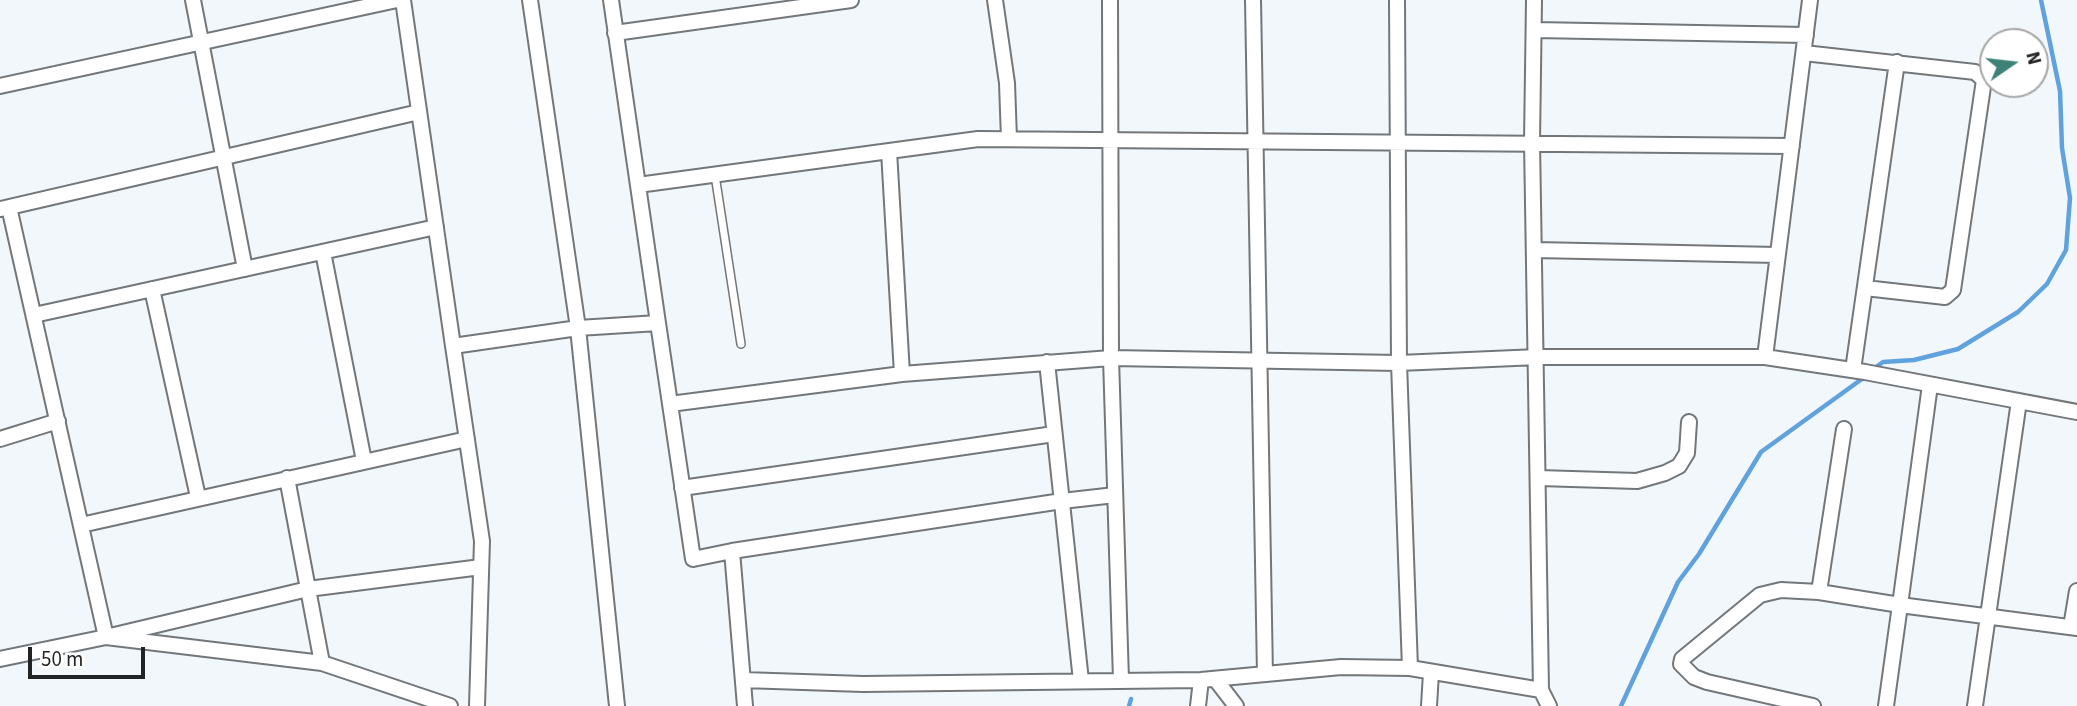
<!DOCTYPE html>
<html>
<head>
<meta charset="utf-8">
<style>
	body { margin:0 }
	#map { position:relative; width:2077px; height:706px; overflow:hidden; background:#f1f7fb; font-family:"Source Sans 3",sans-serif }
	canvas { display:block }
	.north { position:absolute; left:1979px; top:28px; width:70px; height:70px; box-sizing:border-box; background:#fff; border:2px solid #a6a7a8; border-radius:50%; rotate:76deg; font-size:19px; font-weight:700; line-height:28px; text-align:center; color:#212325 }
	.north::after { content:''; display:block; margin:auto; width:24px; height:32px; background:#3e8277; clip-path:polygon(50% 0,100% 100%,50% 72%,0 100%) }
	.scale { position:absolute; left:28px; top:647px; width:117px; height:32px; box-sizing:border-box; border:4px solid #212325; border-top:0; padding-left:9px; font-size:21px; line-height:24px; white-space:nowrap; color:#212325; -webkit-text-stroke:5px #fff; paint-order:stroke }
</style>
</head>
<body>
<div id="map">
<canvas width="2077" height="706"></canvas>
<div class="north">N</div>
<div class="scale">50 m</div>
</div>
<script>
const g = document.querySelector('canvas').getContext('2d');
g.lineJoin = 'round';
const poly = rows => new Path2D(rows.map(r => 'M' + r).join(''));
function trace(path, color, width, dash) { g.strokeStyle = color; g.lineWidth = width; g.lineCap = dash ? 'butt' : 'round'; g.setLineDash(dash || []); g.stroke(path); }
trace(poly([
	[1872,370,1883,362,1914,360,1958,349,2018,312,2047,284,2066,250,2070,198,2062,148,2060,91,2041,0],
	[1129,706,1131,699],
	[1621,706,1678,582,1699,554,1761,452,1866,376]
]), '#5fa2de', 4.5);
const lane = poly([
	[715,175,741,344]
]);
const street = poly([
	[193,0,245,269],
	[403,0,453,346,578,328,658,323,693,559,732,551,745,706],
	[530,0,578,328,617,706],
	[611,0,658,323],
	[995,0,1007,83,1009,139],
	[1110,0,1111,358,1121,680],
	[1253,0,1265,674],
	[1534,0,1532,142,1541,690,1549,706],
	[1535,30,1806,35],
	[615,33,851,0],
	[1804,53,1975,72,1984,80,1953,290,1945,297,1865,288],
	[0,86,397,0],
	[889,151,902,374],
	[638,185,978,139,1792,146],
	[9,207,106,637,308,589,481,567],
	[1,209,419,112],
	[1535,250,1777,255],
	[323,252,364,461],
	[152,289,198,497],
	[34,315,436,227],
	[453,346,482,541,477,706],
	[1765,357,1810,0],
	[1047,362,1081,681],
	[1853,370,1897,62],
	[670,404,902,374,1111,358,1399,363,1538,357,1765,357,1865,372,2077,412],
	[1844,429,1819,592,1900,605,1930,385],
	[0,439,58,421],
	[287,478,322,663],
	[1539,478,1637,481,1665,473,1679,466,1687,453,1689,422],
	[682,488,1054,434],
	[81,525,467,439],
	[732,551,1062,501,1115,495],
	[2071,627,2077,591],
	[0,659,106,637,322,663,450,706],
	[1410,668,1541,690],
	[743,680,863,684,1201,680,1341,667,1410,668,1399,363,1397,0],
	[1216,680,1236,706],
	[1198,706,1201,680],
	[1429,706,1431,673],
	[1813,706,1707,682,1694,677,1681,664,1682,659,1760,595,1781,590,1819,592],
	[1886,706,1900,605,2077,628],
	[1975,706,2019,401]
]);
trace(lane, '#72777b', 10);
trace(street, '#72777b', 18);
trace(lane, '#fff', 7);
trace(street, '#fff', 14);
</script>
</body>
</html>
